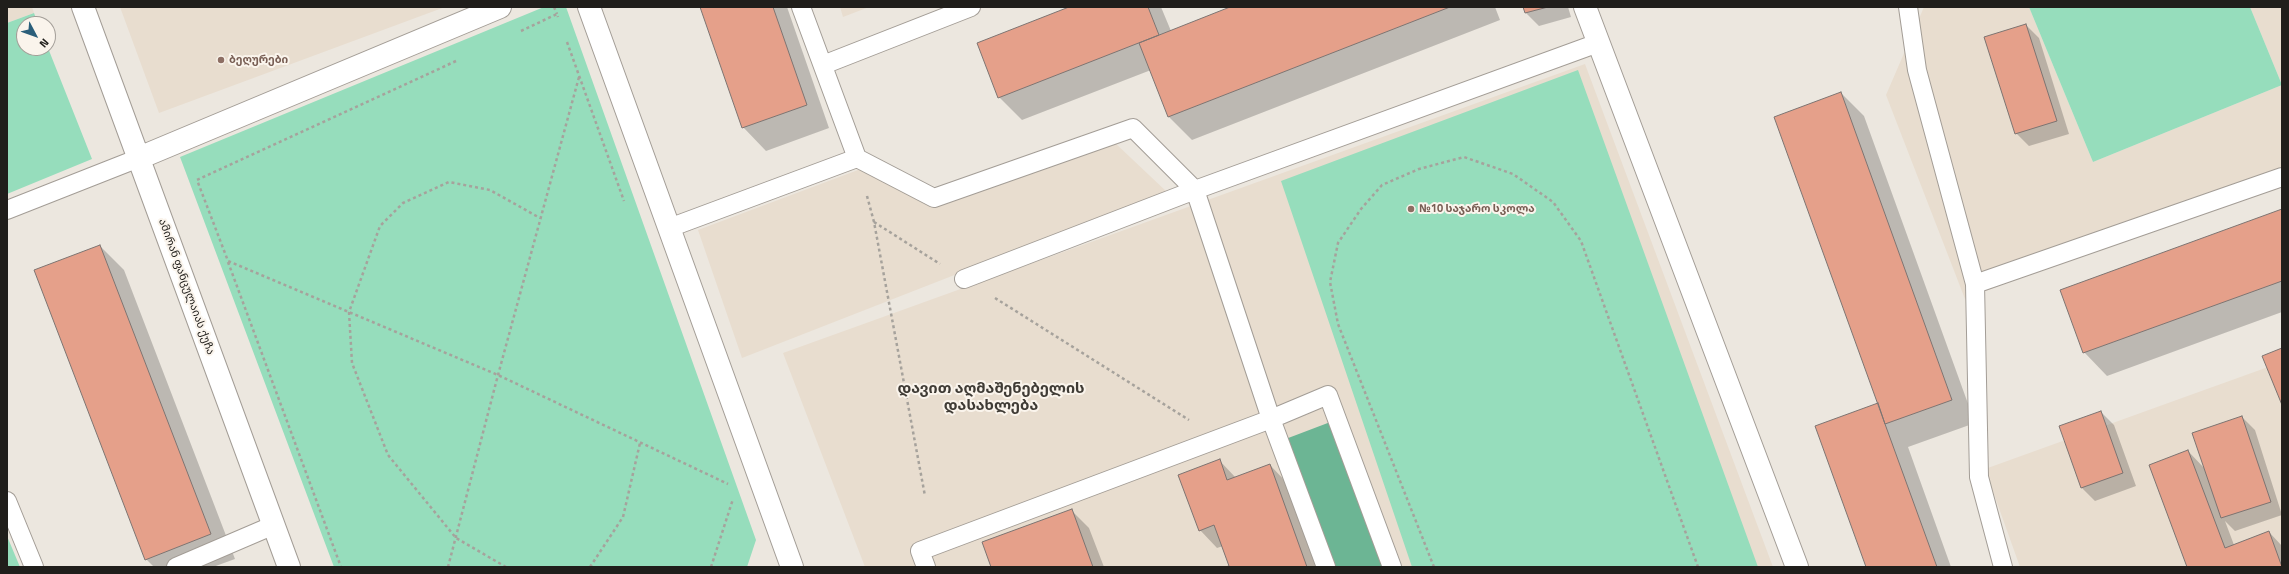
<!DOCTYPE html>
<html>
<head>
<meta charset="utf-8">
<style>
	body { margin:0 }
	#map { position:relative; width:2289px; height:574px; overflow:hidden; background:#ece7df; font-family:"Titillium Web",sans-serif }
	canvas { display:block }
	.frame { position:absolute; inset:0; border:8px solid #201e1b; pointer-events:none }
	.north { position:absolute; left:16px; top:16px; width:40px; height:40px; box-sizing:border-box; background:#faf4ec; border:1px solid #a39e98; border-radius:50%; rotate:131deg; font-size:11px; font-weight:700; line-height:16px; text-align:center; color:#201e1b }
	.north::after { content:''; display:block; margin:auto; width:14px; height:18px; background:#2a5e7a; clip-path:polygon(50% 0,100% 100%,50% 72%,0 100%) }
</style>
</head>
<body>
<div id="map">
<canvas width="2289" height="574"></canvas>
<div class="frame"></div>
<div class="north">N</div>
</div>
<script>
const g = document.querySelector('canvas').getContext('2d');
g.lineJoin = 'round';
function fillPath(path, color) { g.fillStyle = color; g.fill(path, 'evenodd'); }
const poly = rows => new Path2D(rows.map(r => 'M' + r).join(''));
function trace(path, color, width, dash) { g.strokeStyle = color; g.lineWidth = width; g.lineCap = dash ? 'butt' : 'round'; g.setLineDash(dash || []); g.stroke(path); }
function write(font, color, halo, rows, align = 'center') {
  g.font = font + ' "Titillium Web","Noto Sans Georgian",sans-serif'; g.lineWidth = 4; g.setLineDash([]); g.textBaseline = 'middle'; g.strokeStyle = halo; g.fillStyle = color; for (const [text, x, y, turn = 0] of rows) {
    g.save(); g.translate(x, y); g.rotate((+turn || 0) * Math.PI / 180); g.textAlign = isNaN(turn) ? turn : align; if (halo) g.strokeText(text, 0, 0); g.fillText(text, 0, 0); g.restore();
  }
}
fillPath(poly([
	[7,7,32,7,34,13,7,23],
	[120,7,445,7,159,113],
	[840,7,869,7,843,17],
	[1924,7,2029,7,2093,162,2282,85,2282,176,1965,299,1886,95],
	[2250,7,2282,7,2282,85],
	[1585,64,1773,567,865,567,783,353],
	[1113,141,1167,192,742,358,698,230,866,167,934,204],
	[2282,362,2282,567,2020,567,1985,469]
]), '#e8ddcf');
fillPath(poly([
	[544,7,566,7,756,540,747,567,334,567,180,157],
	[2029,7,2250,7,2282,85,2093,162],
	[34,13,38,24,24,24,24,48,48,48,92,159,7,194,7,23],
	[1578,70,1758,567,1412,567,1281,181],
	[7,536,20,567,7,567]
]), '#96ddbc');
fillPath(poly([
	[1333,421,1388,567,1331,567,1283,440]
]), '#6cb594');
fillPath(poly([
	[702,7,787,7,829,128,766,151,743,127],
	[1072,7,1161,7,1171,31,1233,7,1495,7,1500,20,1192,140,1169,117,1151,70,1022,120,999,97],
	[1524,7,1568,7,1571,17,1539,26,1526,13],
	[2026,25,2039,38,2069,134,2029,146,2016,133],
	[1841,93,1864,116,1975,423,1908,447,1951,567,1867,567,1879,403],
	[2282,210,2282,312,2107,376,2084,352],
	[100,246,124,270,235,559,213,567,154,567,146,559],
	[2101,412,2114,425,2136,486,2095,501,2082,488,2060,427],
	[2242,417,2255,430,2282,515,2235,531,2225,521,2234,545,2269,532,2282,546,2282,567,2188,567,2188,451,2205,469],
	[1219,460,1236,478,1270,465,1287,483,1318,567,1228,567,1230,566,1223,546,1217,548,1200,530],
	[1072,511,1089,528,1104,567,992,567]
]), '#0003');
const building = poly([
	[700,7,773,7,807,105,742,128,700,7],
	[1069,7,1148,7,1159,35,998,98,977,43,1069,7],
	[1230,7,1450,7,1168,117,1139,43,1230,7],
	[1523,7,1548,7,1525,13,1523,7],
	[2026,24,2057,121,2015,134,1984,37,2026,24],
	[1841,92,1952,400,1885,424,1774,117,1841,92],
	[2282,209,2282,281,2083,353,2060,290,2282,209],
	[100,245,211,534,145,560,34,270,100,245],
	[2282,348,2282,405,2262,356,2282,348],
	[1878,403,1885,424,1937,567,1866,567,1815,426,1878,403],
	[2101,411,2123,473,2081,488,2059,426,2101,411],
	[2242,416,2271,502,2221,518,2192,433,2242,416],
	[2188,450,2225,548,2269,531,2282,567,2187,567,2149,465,2188,450],
	[1220,459,1227,480,1270,464,1307,567,1225,567,1229,566,1214,525,1199,531,1178,475,1220,459],
	[1072,509,1093,567,991,567,982,542,1072,509]
]);
fillPath(building, '#e5a08a');
trace(building, '#7d7471', 1);
const lane = poly([
	[801,7,857,158,934,198,1133,128,1195,190,1271,419,1326,567],
	[1908,7,1917,70,1975,284,1979,477,2003,567],
	[823,65,971,7],
	[7,210,139,158],
	[669,228,857,158],
	[964,279,1195,190,1598,43],
	[1975,284,2282,177],
	[7,501,34,567],
	[176,567,274,525],
	[926,567,920,551,1271,419,1328,395,1392,567]
]);
const street = poly([
	[83,7,289,567],
	[1585,7,1797,567],
	[139,158,500,7]
]);
const secondary = poly([
	[589,7,792,567]
]);
trace(lane, '#a39d96', 20);
trace(street, '#a39d96', 24);
trace(secondary, '#a39d96', 24);
trace(poly([
	[554,7,557,14],
	[521,31,557,14,558,17],
	[567,42,624,201],
	[456,61,197,180,228,261,498,375,728,484],
	[867,196,874,222,925,496],
	[874,222,940,264],
	[228,262,341,567],
	[995,298,1189,420],
	[448,567,498,375,579,77],
	[506,567,456,538,388,455,352,363,349,312,380,226,403,203,449,182,490,190,540,218],
	[590,567,623,517,640,443],
	[711,567,733,499],
	[1434,567,1338,324,1330,282,1338,243,1361,209,1382,185,1419,169,1464,157,1513,174,1553,202,1581,241,1698,567]
]), '#a6a29c', 2.5, [3, 3]);
trace(lane, '#fff', 18);
trace(street, '#fff', 22);
trace(secondary, '#fff', 22);
for (const [x, y, r, color] of [
	[221,60,4,"#8d6e63"],
	[1411,209,4,"#8d6e63"]
]) { const dot = new Path2D(); dot.arc(x, y, r, 0, 2 * Math.PI); g.fillStyle = color; g.fill(dot); trace(dot, '#faf4ec', 1.5); }
write('bold 11px', '#785e54', '#faf4ec', [
	["ბეღურები",229,60],
	["№10 საჯარო სკოლა",1419,209]
], 'left');
write('11px', '#201e1b', '#faf4ec', [
	["ამირან ფანცულაიას ქუჩა",186,287,70]
]);
write('bold 15px', '#3f3b35', '#faf4ec', [
	["დავით აღმაშენებელის",991,389],
	["დასახლება",991,406]
]);
</script>
</body>
</html>
